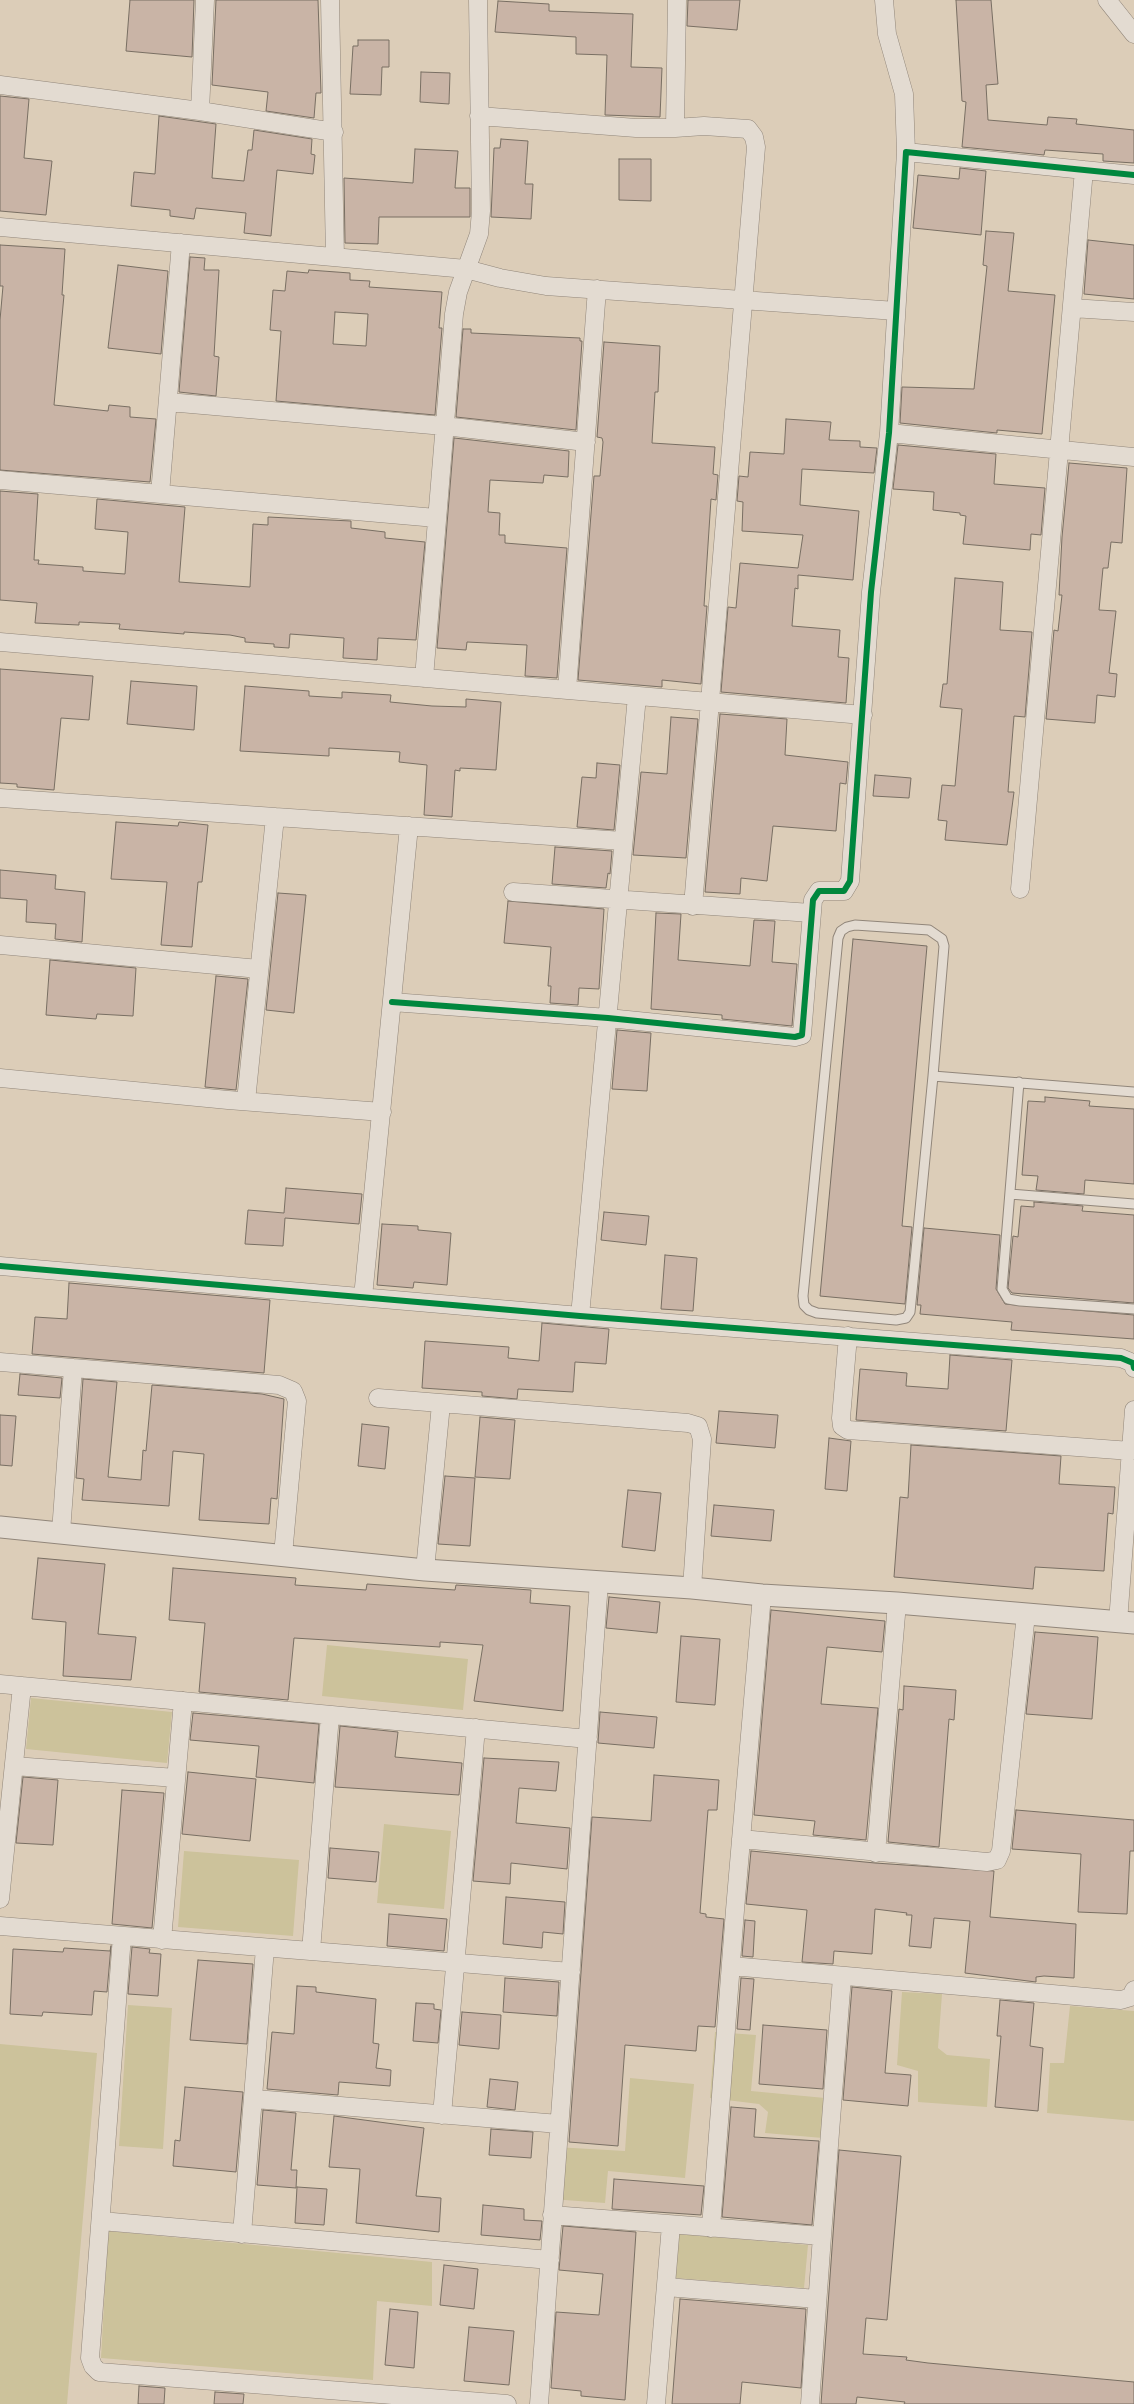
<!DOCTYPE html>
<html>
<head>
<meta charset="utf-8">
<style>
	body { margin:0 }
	canvas { display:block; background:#dccdb8 }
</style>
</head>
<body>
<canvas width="1134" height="2404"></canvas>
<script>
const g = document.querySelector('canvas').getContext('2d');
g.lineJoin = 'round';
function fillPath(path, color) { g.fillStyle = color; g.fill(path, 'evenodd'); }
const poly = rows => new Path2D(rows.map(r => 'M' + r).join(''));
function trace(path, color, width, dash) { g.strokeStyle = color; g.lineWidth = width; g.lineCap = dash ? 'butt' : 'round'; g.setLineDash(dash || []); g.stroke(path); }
fillPath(poly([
	[327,1645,468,1659,463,1710,322,1696],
	[31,1698,172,1712,167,1763,26,1749],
	[384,1824,451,1831,444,1909,377,1903],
	[184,1851,299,1860,293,1936,178,1927],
	[902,1992,942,1994,938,2048,947,2055,990,2059,987,2107,918,2102,918,2071,897,2065],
	[128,2005,172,2008,163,2149,119,2146],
	[1070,2006,1134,2011,1134,2121,1047,2113,1050,2063,1064,2063],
	[715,2032,756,2035,751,2091,825,2098,823,2138,765,2133,768,2112,759,2104,710,2098],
	[0,2044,97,2053,67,2404,0,2404],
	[630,2078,694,2084,685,2178,608,2171,605,2203,551,2199,555,2147,625,2151],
	[108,2231,432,2262,432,2306,377,2301,373,2380,101,2358],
	[666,2233,808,2245,804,2288,662,2277]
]), '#ccc29b');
const building = poly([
	[130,0,194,0,192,57,126,51,130,0],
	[216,0,318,0,321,93,316,93,314,118,266,111,268,92,212,85,216,0],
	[688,0,740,0,737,30,687,26,688,0],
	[956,0,991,0,998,84,986,85,988,120,1047,125,1048,117,1077,119,1076,124,1134,130,1134,163,1103,161,1103,154,1045,150,1044,155,962,147,966,102,962,101,956,0],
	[498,1,549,4,549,11,633,14,631,67,662,68,660,117,605,115,607,55,576,54,576,37,495,32,498,1],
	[358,40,389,40,389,67,382,67,381,95,350,94,353,46,358,46,358,40],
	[421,72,450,73,449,104,420,102,421,72],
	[0,96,29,99,24,158,52,161,46,215,0,211,0,96],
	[159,116,216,124,212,178,244,181,248,150,252,150,254,130,312,139,311,154,315,155,313,174,277,170,271,236,244,233,246,213,196,208,194,219,170,216,170,210,131,206,134,172,155,174,159,116],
	[501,139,528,141,525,184,533,184,531,219,491,217,494,148,500,148,501,139],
	[415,149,458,151,455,188,470,188,470,217,379,217,378,244,345,243,344,178,413,183,415,149],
	[619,159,651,159,651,201,619,200,619,159],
	[960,168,986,171,981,235,913,228,918,175,959,179,960,168],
	[986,231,1014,233,1008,291,1055,295,1042,434,997,430,997,433,900,423,902,387,974,389,987,266,983,265,986,231],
	[1088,240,1134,245,1134,299,1084,294,1088,240],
	[0,245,65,249,62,295,64,295,54,405,108,411,109,405,130,407,130,417,156,419,150,482,0,470,0,320,3,286,0,286,0,245],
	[190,257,205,258,204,270,219,270,214,356,219,357,216,396,179,392,190,257],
	[118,265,168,271,161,354,108,348,118,265],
	[309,270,350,273,350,280,370,281,369,287,442,292,439,328,442,328,435,415,276,401,281,331,270,330,273,290,285,291,287,271,308,273,309,270],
	[335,312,368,314,366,346,333,344,335,312],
	[463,329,471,329,471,333,580,338,580,341,582,341,576,430,456,417,463,329],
	[604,342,660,346,658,392,655,392,652,443,715,447,713,474,718,475,716,500,711,499,704,606,707,606,701,684,662,680,662,687,578,680,594,476,600,476,603,442,602,438,597,437,604,342],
	[786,419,831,422,829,440,860,441,860,447,877,448,874,473,802,469,800,505,859,511,853,580,798,575,798,589,795,588,792,626,840,630,838,657,849,658,846,703,721,692,728,607,736,608,740,563,798,568,803,535,742,531,743,502,737,501,739,476,748,477,750,452,784,454,786,419],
	[454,438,569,451,568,477,544,475,543,483,490,480,488,512,500,513,499,535,505,535,505,543,567,548,557,678,525,676,527,645,467,642,466,650,437,648,454,438],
	[898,445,996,454,994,484,1045,488,1041,535,1031,534,1030,550,963,544,966,516,960,515,960,513,933,510,934,492,893,489,898,445],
	[1069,463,1127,468,1122,543,1111,542,1108,568,1103,568,1099,610,1116,611,1109,673,1117,674,1115,697,1097,695,1095,723,1046,719,1054,630,1058,631,1062,595,1059,595,1062,537,1069,463],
	[0,491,38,494,34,560,39,560,38,564,83,567,83,571,125,574,128,532,95,529,97,499,185,507,179,582,250,587,253,524,268,525,268,517,351,521,351,528,385,532,385,538,425,542,416,640,378,638,377,660,343,658,344,638,290,634,289,648,274,647,274,644,245,642,245,638,230,635,184,632,184,634,119,629,120,624,79,622,79,625,35,623,37,603,0,600,0,491],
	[955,578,1003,582,1000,630,1032,632,1025,717,1014,716,1008,792,1014,792,1007,845,945,840,947,821,938,820,942,785,955,786,962,709,940,707,943,684,947,684,955,578],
	[0,669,93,676,89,720,61,718,54,790,17,787,17,784,0,783,0,669],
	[131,681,197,686,194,730,127,724,131,681],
	[245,686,309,691,309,696,342,698,342,692,391,695,390,702,432,706,466,707,466,699,501,702,496,770,460,768,460,771,455,770,452,817,424,815,427,765,399,762,400,752,329,748,329,756,240,751,245,686],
	[720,714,787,719,785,755,848,762,846,784,840,783,836,831,773,826,767,881,741,878,740,894,705,892,720,714],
	[671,717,698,719,686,858,633,855,641,772,667,774,671,717],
	[597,763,620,765,614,830,577,827,582,777,596,778,597,763],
	[875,775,911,778,909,798,873,796,875,775],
	[116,822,178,826,179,822,208,825,202,882,198,882,192,947,161,945,167,882,111,879,116,822],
	[555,847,612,851,610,874,608,873,606,888,552,884,555,847],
	[0,870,56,875,55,889,85,892,82,942,55,939,56,924,26,922,27,900,0,898,0,870],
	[278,893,306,895,294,1013,266,1010,278,893],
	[508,901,604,909,599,989,579,988,578,1005,550,1003,551,986,548,986,551,947,504,943,508,901],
	[656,913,681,914,678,960,750,966,754,920,775,921,772,962,797,964,792,1026,722,1019,722,1015,651,1009,656,913],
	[853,939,927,946,902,1226,912,1227,905,1304,820,1296,853,939],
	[50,960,136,968,133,1016,97,1014,96,1019,46,1015,50,960],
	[216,976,248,979,236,1090,205,1087,216,976],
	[617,1030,651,1033,647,1091,612,1089,617,1030],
	[1045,1097,1090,1101,1089,1106,1134,1109,1134,1184,1085,1180,1084,1194,1036,1190,1038,1176,1022,1175,1028,1101,1045,1102,1045,1097],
	[286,1188,362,1194,359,1224,285,1218,283,1246,245,1244,248,1210,284,1213,286,1188],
	[1034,1202,1083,1206,1082,1211,1134,1215,1134,1303,1012,1293,1008,1288,1013,1236,1018,1237,1021,1206,1034,1207,1034,1202],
	[604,1212,649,1216,646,1245,601,1240,604,1212],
	[382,1224,418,1226,418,1230,451,1233,447,1285,414,1282,413,1288,377,1285,382,1224],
	[924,1228,1000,1235,996,1289,1005,1304,1134,1315,1134,1339,1011,1330,1012,1322,920,1314,921,1305,917,1305,924,1228],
	[665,1255,697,1258,693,1311,661,1309,665,1255],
	[69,1283,270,1300,264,1373,32,1354,35,1317,67,1319,69,1283],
	[542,1323,609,1329,606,1364,575,1362,573,1392,518,1389,517,1399,482,1396,482,1392,422,1388,425,1341,509,1347,508,1358,539,1361,542,1323],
	[950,1355,1012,1360,1006,1431,856,1420,860,1369,907,1373,906,1386,948,1389,950,1355],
	[20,1374,62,1378,60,1398,18,1395,20,1374],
	[83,1379,117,1382,108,1477,141,1480,143,1450,146,1451,152,1385,262,1394,284,1399,277,1499,271,1498,269,1524,199,1520,204,1454,173,1451,169,1506,82,1500,84,1479,76,1478,83,1379],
	[719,1411,778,1415,775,1448,716,1443,719,1411],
	[0,1415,16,1416,12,1466,0,1465,0,1415],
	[480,1417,515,1420,510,1479,475,1477,480,1417],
	[362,1424,389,1427,385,1469,358,1466,362,1424],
	[829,1438,851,1441,847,1491,825,1489,829,1438],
	[911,1445,1061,1456,1059,1484,1115,1487,1113,1514,1108,1513,1104,1571,1035,1567,1033,1589,894,1577,900,1497,908,1498,911,1445],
	[445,1476,475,1478,470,1546,438,1544,445,1476],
	[628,1490,661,1493,655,1551,622,1547,628,1490],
	[714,1505,774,1510,771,1541,711,1536,714,1505],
	[38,1558,105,1564,98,1634,136,1637,131,1680,63,1676,66,1622,32,1619,38,1558],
	[173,1568,296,1578,295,1585,366,1590,367,1584,455,1590,456,1585,531,1590,530,1603,570,1606,563,1711,474,1701,483,1645,440,1642,440,1647,294,1638,288,1700,199,1692,205,1623,169,1620,173,1568],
	[609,1597,660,1602,657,1633,606,1628,609,1597],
	[771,1610,885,1621,882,1652,827,1647,821,1704,878,1708,866,1840,813,1835,815,1821,754,1815,771,1610],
	[1035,1632,1098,1637,1092,1719,1026,1714,1035,1632],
	[681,1636,720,1639,715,1705,676,1702,681,1636],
	[904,1686,956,1690,954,1720,949,1719,939,1847,888,1842,899,1709,903,1710,904,1686],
	[600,1712,657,1717,654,1748,598,1743,600,1712],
	[193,1713,319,1724,314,1783,256,1777,259,1746,190,1740,193,1713],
	[340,1726,398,1732,395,1757,462,1763,459,1795,335,1787,340,1726],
	[484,1758,559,1762,556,1791,519,1788,516,1823,570,1828,567,1869,511,1863,510,1884,473,1881,484,1758],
	[188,1772,256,1779,250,1841,182,1834,188,1772],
	[654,1775,719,1780,717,1810,708,1810,700,1913,706,1914,706,1917,724,1919,715,2027,698,2026,696,2051,625,2045,618,2146,569,2142,592,1817,651,1821,654,1775],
	[23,1777,58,1780,53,1845,16,1843,23,1777],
	[122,1790,164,1793,152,1928,112,1924,122,1790],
	[1016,1810,1134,1820,1134,1851,1130,1851,1127,1914,1078,1912,1081,1854,1012,1849,1016,1810],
	[330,1848,379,1852,376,1882,328,1878,330,1848],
	[751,1851,875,1863,994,1871,990,1917,1076,1924,1074,1978,1044,1976,1036,1977,1036,1982,965,1973,970,1921,934,1918,931,1948,909,1946,912,1915,906,1915,907,1913,875,1909,872,1954,834,1951,833,1964,802,1962,807,1910,746,1904,751,1851],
	[506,1897,565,1902,563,1934,543,1932,542,1948,503,1944,506,1897],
	[389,1914,447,1919,444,1951,387,1946,389,1914],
	[745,1920,755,1921,753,1957,742,1956,745,1920],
	[111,1946,107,1992,94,1991,92,2015,43,2012,42,2016,10,2014,13,1949,63,1952,64,1948,110,1951,111,1946],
	[132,1947,150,1949,149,1953,161,1954,158,1996,128,1994,132,1947],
	[198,1960,253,1964,247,2044,190,2040,198,1960],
	[505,1978,559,1982,557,2016,503,2012,505,1978],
	[741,1978,754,1979,750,2030,737,2029,741,1978],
	[297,1986,316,1987,316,1992,376,1999,373,2043,379,2044,376,2068,391,2070,390,2086,339,2082,338,2095,267,2089,272,2032,294,2034,297,1986],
	[852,1987,892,1991,885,2073,911,2075,908,2106,843,2100,852,1987],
	[1000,2000,1034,2003,1030,2046,1043,2048,1038,2111,995,2107,1001,2036,997,2036,1000,2000],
	[416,2003,434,2004,434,2009,441,2010,438,2043,413,2041,416,2003],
	[462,2012,501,2015,499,2049,459,2045,462,2012],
	[763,2025,827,2030,823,2089,759,2084,763,2025],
	[490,2079,518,2082,515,2110,487,2107,490,2079],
	[185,2087,243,2092,236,2172,173,2166,175,2140,180,2141,185,2087],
	[731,2107,756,2109,754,2137,819,2141,812,2225,722,2217,731,2107],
	[263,2110,296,2113,291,2170,297,2170,296,2188,257,2185,263,2110],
	[334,2116,424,2128,416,2196,441,2198,439,2232,356,2223,360,2169,329,2167,334,2116],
	[491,2129,533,2132,531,2158,489,2155,491,2129],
	[839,2150,901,2156,887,2320,866,2318,863,2354,907,2357,906,2360,928,2363,1134,2382,1134,2404,904,2404,905,2402,857,2397,856,2404,821,2404,839,2150],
	[614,2179,704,2186,701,2215,612,2209,614,2179],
	[297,2187,327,2189,324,2225,295,2223,297,2187],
	[483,2205,524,2209,524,2220,542,2221,540,2240,481,2235,483,2205],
	[563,2226,636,2232,625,2400,581,2396,581,2391,551,2388,556,2312,599,2315,603,2274,559,2270,563,2226],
	[444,2265,478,2269,474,2309,440,2305,444,2265],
	[680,2299,806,2309,801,2388,742,2382,740,2404,672,2404,680,2299],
	[390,2309,418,2312,414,2368,385,2365,390,2309],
	[469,2327,514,2331,509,2385,464,2381,469,2327],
	[139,2386,165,2388,164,2404,138,2404,139,2386],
	[215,2392,244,2394,243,2404,214,2404,215,2392]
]);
fillPath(building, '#c9b4a6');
trace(building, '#796f63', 1);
const service = poly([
	[933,1076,910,1312,906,1318,896,1320,817,1313,809,1310,804,1305,803,1296,838,938,841,931,847,927,855,925,929,930,942,939,944,946,933,1076,1134,1092],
	[1019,1082,1002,1289,1008,1299,1020,1301,1134,1309],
	[1010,1194,1134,1204]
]);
const minor = poly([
	[330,0,335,257],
	[884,0,887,34,904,94,906,152],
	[1107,0,1134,34],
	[0,85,200,111,334,132],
	[200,111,205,0],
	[479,116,636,128,675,128,677,0],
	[675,128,704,126,748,129,754,137,756,147,693,906],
	[0,227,466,269,500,278,546,286,896,311],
	[1072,308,1134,312],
	[168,402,444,426,586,442],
	[889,433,1134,457],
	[0,480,436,518],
	[160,494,181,243],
	[0,642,863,715],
	[424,678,454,314,458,292,479,234,481,211,478,0],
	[567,690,597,289],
	[0,798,623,841],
	[1020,889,1084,170],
	[513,892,811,913],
	[0,945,259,969],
	[392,1002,608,1018,795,1037,802,1035,813,900,819,891,844,891,850,881,871,592,889,433,906,152,1134,175],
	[0,1078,228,1100,382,1112],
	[246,1101,275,817],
	[0,1266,580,1316,1121,1358,1133,1363,1134,1368],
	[363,1297,409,826],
	[580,1316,637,696],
	[848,1336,841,1418,842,1426,848,1430,1131,1451],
	[0,1362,279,1385,293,1391,297,1401,283,1555],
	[378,1398,688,1423,698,1426,702,1439,692,1588],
	[61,1532,73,1368],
	[425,1570,441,1404],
	[1118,1622,1134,1410],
	[0,1684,588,1739],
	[14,1766,176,1778],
	[741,1839,987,1862,997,1860,1001,1851,1026,1614],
	[876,1853,897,1603],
	[0,1899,22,1686],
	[0,1926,571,1972],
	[122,1936,90,2358,93,2366,99,2372,507,2404],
	[162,1940,183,1701],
	[311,1951,330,1715],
	[731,1966,1121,2000,1131,1997,1134,1990],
	[255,2099,559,2124],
	[442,2115,476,1728],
	[552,2215,822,2236,810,2404],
	[101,2221,550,2260],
	[711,2228,735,1910,762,1595],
	[242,2234,265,1948],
	[822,2236,842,1977],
	[666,2287,817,2299],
	[539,2404,599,1582],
	[656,2404,671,2225]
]);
const tertiary = poly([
	[0,1527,425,1570,692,1588,762,1595,897,1603,1134,1623]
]);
trace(service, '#91867a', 11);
trace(minor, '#91867a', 19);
trace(tertiary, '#91867a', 23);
trace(service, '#e3dbd1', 9);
trace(minor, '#e3dbd1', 18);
trace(tertiary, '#e3dbd1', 21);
trace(poly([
	[392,1002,608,1018,795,1037,802,1035,813,900,819,891,844,891,850,881,871,592,889,433,906,152,1134,175],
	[0,1266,580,1316,1121,1358,1133,1363,1134,1368]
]), '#00873e', 6);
</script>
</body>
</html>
